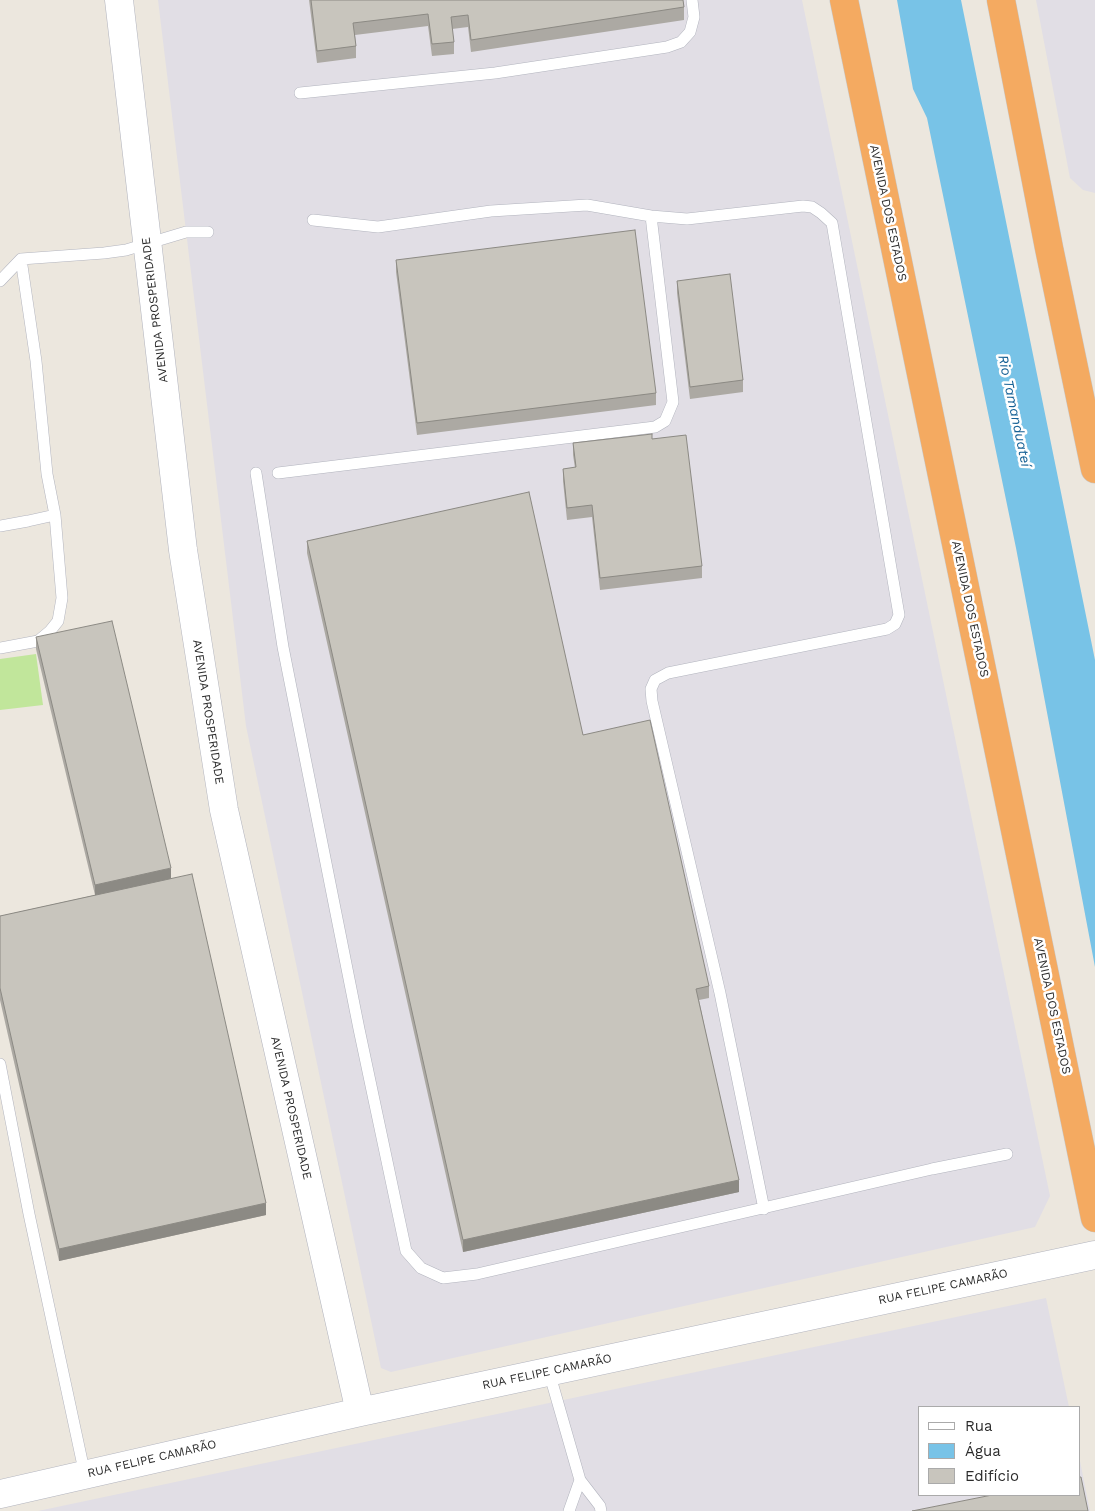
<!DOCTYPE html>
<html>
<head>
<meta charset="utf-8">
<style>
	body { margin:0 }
	#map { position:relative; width:1095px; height:1511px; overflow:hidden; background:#ece7de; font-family:"Work Sans",sans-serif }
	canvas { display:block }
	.legend { position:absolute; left:918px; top:1406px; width:162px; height:90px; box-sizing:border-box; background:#fff; border:1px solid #aaa; margin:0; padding:6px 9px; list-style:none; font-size:15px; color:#2b2b2b }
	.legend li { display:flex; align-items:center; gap:10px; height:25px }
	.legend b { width:25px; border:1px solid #aaa }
</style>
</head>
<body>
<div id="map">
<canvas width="1095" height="1511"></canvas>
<ul class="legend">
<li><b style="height:6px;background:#fff"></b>Rua</li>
<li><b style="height:14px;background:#78c3e7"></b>Água</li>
<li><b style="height:14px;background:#c8c5bd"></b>Edifício</li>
</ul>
</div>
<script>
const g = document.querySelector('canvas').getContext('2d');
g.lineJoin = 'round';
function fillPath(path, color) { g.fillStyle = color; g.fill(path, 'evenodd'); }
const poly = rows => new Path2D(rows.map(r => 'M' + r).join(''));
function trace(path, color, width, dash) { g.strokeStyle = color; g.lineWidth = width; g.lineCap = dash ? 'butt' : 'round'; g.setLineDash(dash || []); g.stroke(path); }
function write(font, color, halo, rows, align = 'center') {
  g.font = font + ' "Work Sans",sans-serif'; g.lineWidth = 5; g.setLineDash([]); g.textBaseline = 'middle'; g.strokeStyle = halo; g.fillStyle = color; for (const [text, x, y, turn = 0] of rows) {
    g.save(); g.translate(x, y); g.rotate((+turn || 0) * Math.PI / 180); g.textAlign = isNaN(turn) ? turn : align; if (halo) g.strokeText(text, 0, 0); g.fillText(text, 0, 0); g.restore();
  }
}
fillPath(poly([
	[158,0,802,0,1050,1196,1035,1227,391,1372,381,1368,246,726],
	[1036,0,1095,0,1095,193,1083,190,1070,178],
	[1046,1298,1069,1407,919,1407,919,1495,1079,1495,1079,1456,1090,1511,38,1511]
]), '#e1dee5');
fillPath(poly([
	[36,654,43,705,0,710,0,659]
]), '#c1e69b');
fillPath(poly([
	[897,0,961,0,1095,660,1095,967,1016,548,927,118,913,89]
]), '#78c3e7');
const lane = poly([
	[300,93,495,73,667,47,681,42,690,32,694,17,692,0],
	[313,220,378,227,491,211,587,205,651,216,687,219,803,206,812,207,821,213,832,223,899,615,895,624,887,629,668,673,655,680,651,689,652,701,720,993,764,1209],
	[0,281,21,259,104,253,126,250,186,232,208,232],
	[256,473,283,647,359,1029,406,1251,421,1268,443,1278,477,1274,932,1169,1007,1154],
	[278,473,655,427,665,421,673,402,651,216],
	[0,526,28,521,55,515,47,474,36,361,21,259],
	[0,648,38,641,50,631,58,621,62,598,55,515],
	[0,1064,29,1214,85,1475],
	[549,1372,580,1480,600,1506,601,1511],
	[569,1511,580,1480]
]);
const secondary = poly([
	[119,0,183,550,224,810,360,1412],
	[0,1494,360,1412,1095,1255]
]);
const highway = poly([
	[844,0,1095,1218],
	[1001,0,1049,248,1095,469]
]);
trace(lane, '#b2b4be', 12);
trace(secondary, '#b2b4be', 29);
trace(highway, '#c8c8c8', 29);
trace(lane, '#fff', 11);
trace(secondary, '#fff', 28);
trace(highway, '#f4aa61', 28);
fillPath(poly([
	[309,0,683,0,684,7,684,20,471,52,468,27,452,29,454,42,454,54,432,56,428,26,355,35,356,46,356,58,317,63],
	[396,260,656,393,656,405,417,435,396,272],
	[677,281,743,380,743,392,690,399,677,293],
	[652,439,702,566,702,578,600,590,592,517,567,520,563,481,563,469,575,468,573,455,573,443],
	[307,541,583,735,709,986,709,998,699,1000,739,1192,463,1252,307,553],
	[36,637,171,878,266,1215,59,1261,0,1000,0,916,95,895,36,649]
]), '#aca9a3');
fillPath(poly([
	[171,868,171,880,95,897,95,885],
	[739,1180,739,1192,463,1252,463,1240],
	[266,1203,266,1215,59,1261,59,1249]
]), '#8c8a84');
const building = poly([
	[311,0,683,0,684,7,471,40,468,15,451,17,454,42,432,44,428,14,353,23,356,46,317,51,311,0],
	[635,230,656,393,417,423,396,260,635,230],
	[730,274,743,380,690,387,677,281,730,274],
	[652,434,652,439,686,435,702,566,600,578,592,505,567,508,563,469,576,467,573,443,652,434],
	[529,492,583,735,650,720,709,986,696,989,739,1180,463,1240,307,541,529,492],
	[112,621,171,868,95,885,36,637,112,621],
	[192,874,266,1203,59,1249,0,988,0,916,192,874],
	[1079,1477,1081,1477,1088,1511,912,1511,992,1495,1079,1495,1079,1477]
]);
fillPath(building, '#c8c5bd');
trace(building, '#8c8a84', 1);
write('12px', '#2b2b2b', '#fff', [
	["AVENIDA DOS ESTADOS",888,213,78],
	["AVENIDA PROSPERIDADE",155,310,-97],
	["AVENIDA DOS ESTADOS",970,609,78],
	["AVENIDA PROSPERIDADE",208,712,81],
	["AVENIDA DOS ESTADOS",1052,1006,78],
	["AVENIDA PROSPERIDADE",291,1108,77],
	["RUA FELIPE CAMARÃO",943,1287,-12],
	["RUA FELIPE CAMARÃO",547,1372,-12],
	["RUA FELIPE CAMARÃO",152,1459,-13]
]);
write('italic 14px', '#166195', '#fff', [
	["Rio Tamanduateí",1014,411,78]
]);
</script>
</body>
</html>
